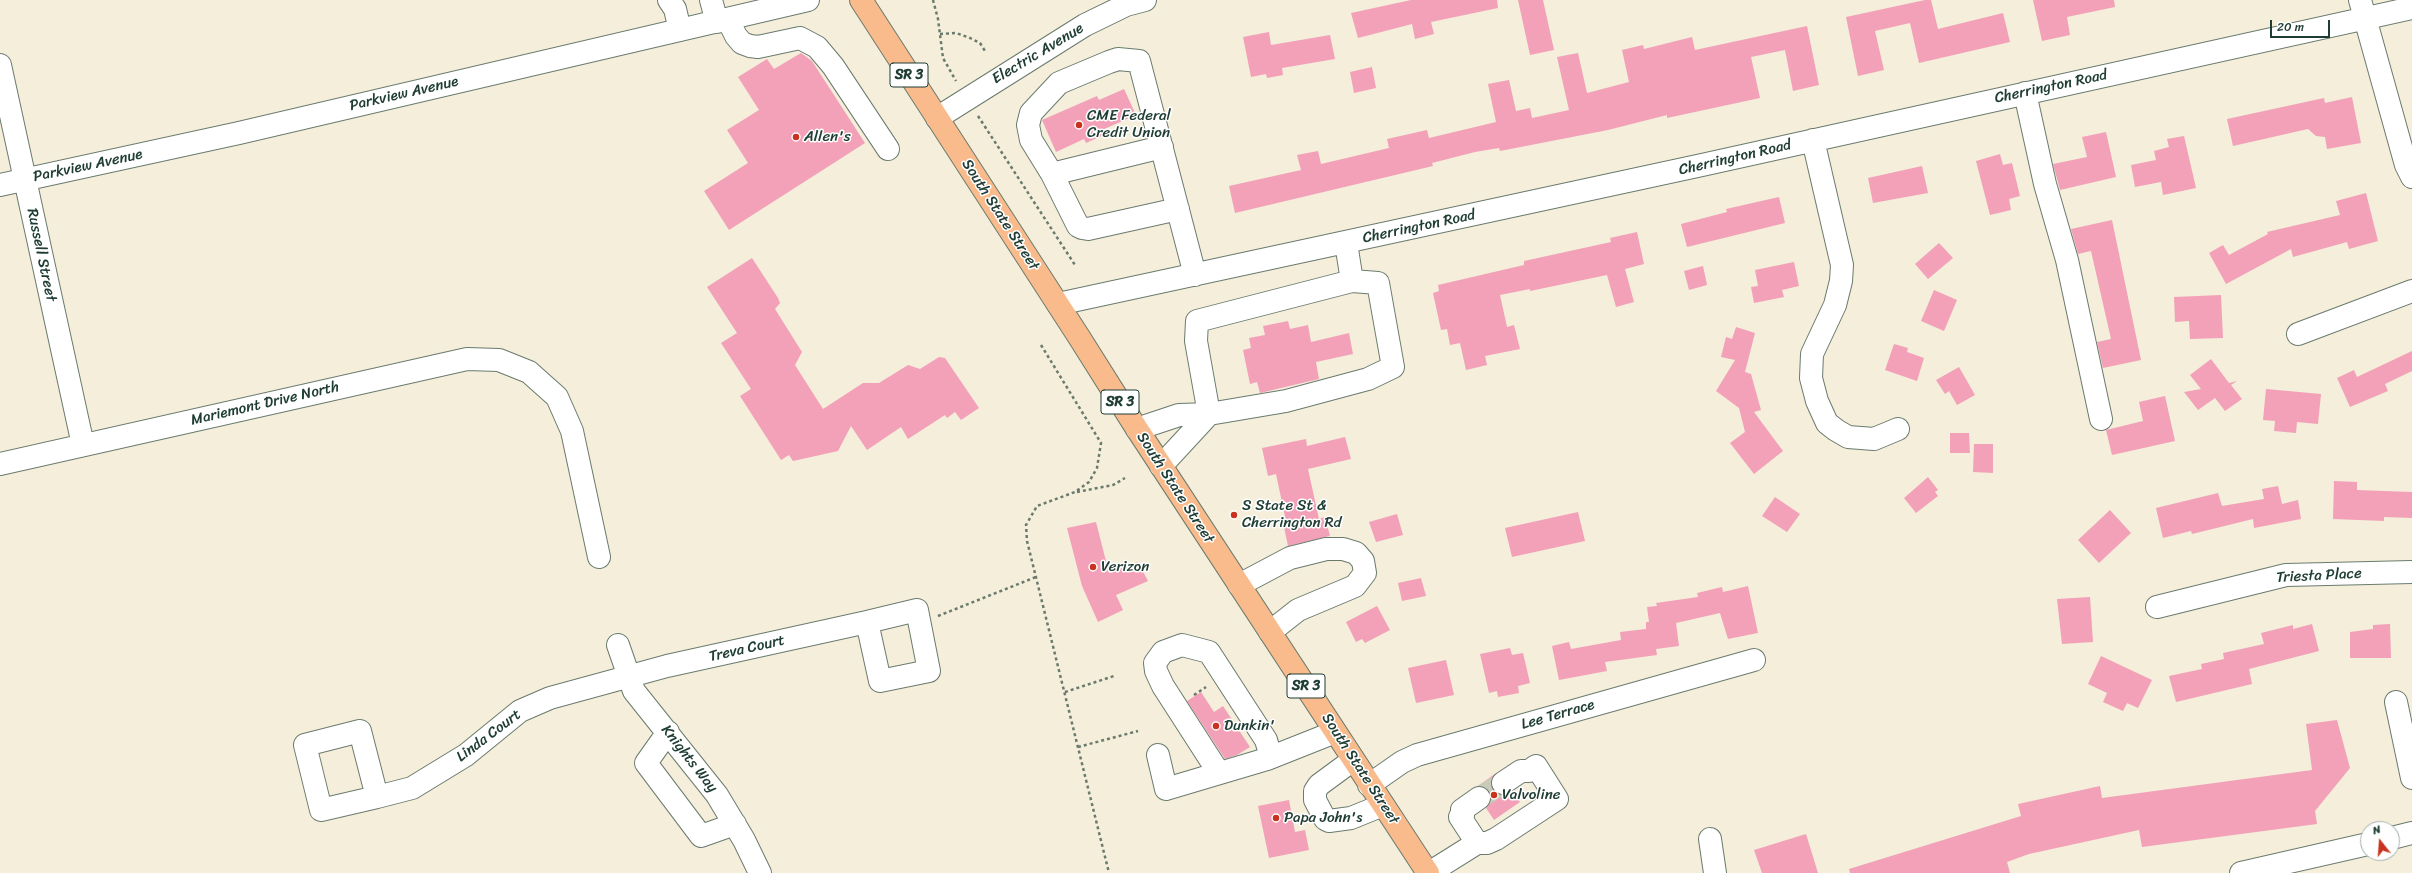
<!DOCTYPE html>
<html>
<head>
<meta charset="utf-8">
<style>
	body { margin:0 }
	#map { position:relative; width:2412px; height:873px; overflow:hidden; background:#f4eeda; font-family:Sriracha,sans-serif }
	canvas { display:block }
	.north { position:absolute; left:2360px; top:821px; width:40px; height:40px; box-sizing:border-box; background:#fff; border:1px solid #a5b1ae; border-radius:50%; rotate:343deg; font-size:11px; font-weight:700; line-height:16px; text-align:center; color:#1f3d34 }
	.north::after { content:''; display:block; margin:auto; width:14px; height:18px; background:#c8321e; clip-path:polygon(50% 0,100% 100%,50% 72%,0 100%) }
	.scale { position:absolute; left:2270px; top:20px; width:60px; height:18px; box-sizing:border-box; border:2px solid #1f3d34; border-top:0; padding-left:5px; font-size:12px; line-height:14px; white-space:nowrap; color:#1f3d34; -webkit-text-stroke:3px #fff; paint-order:stroke }
</style>
</head>
<body>
<div id="map">
<canvas width="2412" height="873"></canvas>
<div class="north">N</div>
<div class="scale">20 m</div>
</div>
<script>
const g = document.querySelector('canvas').getContext('2d');
g.lineJoin = 'round';
function fillPath(path, color) { g.fillStyle = color; g.fill(path, 'evenodd'); }
const poly = rows => new Path2D(rows.map(r => 'M' + r).join(''));
function trace(path, color, width, dash) { g.strokeStyle = color; g.lineWidth = width; g.lineCap = dash ? 'butt' : 'round'; g.setLineDash(dash || []); g.stroke(path); }
function write(font, color, halo, rows, align = 'center') {
  g.font = font + ' Sriracha,sans-serif'; g.lineWidth = 3; g.setLineDash([]); g.textBaseline = 'middle'; g.strokeStyle = halo; g.fillStyle = color; for (const [text, x, y, turn = 0] of rows) {
    g.save(); g.translate(x, y); g.rotate((+turn || 0) * Math.PI / 180); g.textAlign = isNaN(turn) ? turn : align; if (halo) g.strokeText(text, 0, 0); g.fillText(text, 0, 0); g.restore();
  }
}
fillPath(poly([
	[1411,0,1497,0,1498,8,1431,22,1434,34,1415,39,1412,24,1358,38,1351,13],
	[1518,0,1543,0,1554,50,1530,55],
	[1925,0,1931,0,1938,29,2003,13,2010,42,1919,63,1910,23,1875,31,1884,70,1858,76,1846,17],
	[2033,0,2114,0,2115,7,2067,17,2070,35,2042,41],
	[1807,26,1819,85,1793,91,1785,50,1751,57,1760,98,1667,118,1667,115,1608,130,1500,151,1499,148,1475,152,1432,163,1433,166,1235,213,1229,186,1301,170,1297,155,1318,151,1321,164,1389,148,1387,139,1427,130,1429,138,1496,122,1488,84,1509,80,1516,111,1530,108,1532,118,1569,110,1557,57,1578,53,1587,93,1629,82,1622,50,1643,45,1644,49,1692,37,1695,50],
	[1269,32,1271,45,1330,35,1335,59,1282,68,1283,75,1267,78,1266,74,1251,77,1243,37],
	[801,53,812,61,865,143,729,230,704,191,748,163,727,130,759,110,738,77,767,59,774,69],
	[1372,67,1376,88,1354,93,1350,72],
	[1124,89,1136,115,1102,130,1104,135,1086,143,1084,139,1056,152,1042,120,1097,96,1099,100],
	[2352,97,2361,143,2327,149,2325,137,2316,136,2308,129,2233,146,2227,119,2324,98,2325,103],
	[2106,132,2116,177,2060,190,2053,164,2087,157,2082,137],
	[2184,136,2196,188,2163,195,2161,182,2135,187,2131,165,2156,160,2154,151,2169,147,2167,139],
	[2000,154,2003,165,2012,163,2020,196,2009,199,2011,210,1990,215,1976,161],
	[1922,166,1928,193,1873,203,1868,178],
	[2366,193,2378,241,2349,249,2347,242,2293,257,2291,249,2226,284,2209,253,2223,245,2229,255,2268,234,2267,232,2340,215,2336,201],
	[1779,197,1785,223,1687,247,1681,224,1727,212,1726,209],
	[2112,220,2141,360,2103,368,2097,342,2111,339,2091,251,2078,254,2071,229],
	[1637,232,1644,264,1625,269,1634,302,1616,307,1607,275,1530,291,1530,289,1500,295,1507,327,1514,325,1520,349,1485,356,1487,365,1466,370,1460,343,1450,345,1447,329,1441,330,1433,293,1439,291,1438,285,1524,265,1524,261,1611,242,1610,238],
	[1939,243,1953,258,1928,279,1915,264],
	[752,258,778,298,780,303,775,309,802,352,795,365,823,409,863,383,879,383,908,365,920,369,939,357,945,358,979,408,961,420,955,412,947,418,945,415,908,439,901,427,867,450,851,426,838,451,793,461,789,455,781,460,740,396,751,389,721,343,737,333,707,287],
	[1794,262,1799,286,1782,290,1784,297,1754,303,1751,287,1758,286,1755,270],
	[1703,266,1707,285,1689,290,1684,271],
	[1934,290,1957,300,1944,331,1921,321],
	[2221,295,2223,338,2190,339,2189,321,2175,322,2174,297],
	[1288,321,1290,329,1308,325,1311,342,1349,333,1353,354,1316,362,1319,379,1260,393,1257,382,1250,384,1243,350,1251,348,1249,338,1265,335,1263,326],
	[1736,327,1755,333,1745,372,1751,374,1761,410,1754,412,1783,451,1754,474,1730,443,1745,432,1739,408,1716,391,1735,360,1721,357,1726,337,1732,339],
	[1894,344,1908,348,1907,352,1924,358,1917,381,1885,370],
	[2412,351,2412,371,2385,384,2388,391,2350,407,2337,378,2354,370,2357,377],
	[2211,359,2229,383,2237,381,2231,385,2242,399,2225,411,2215,398,2198,410,2184,392,2201,389,2190,375],
	[1959,367,1975,395,1957,405,1949,391,1945,394,1936,380],
	[2266,389,2321,394,2318,424,2297,422,2296,433,2274,431,2275,421,2263,420],
	[2165,396,2175,441,2112,455,2106,430,2143,421,2139,402],
	[1950,433,1969,433,1970,453,1950,453],
	[1345,437,1351,459,1308,469,1319,519,1325,517,1330,536,1288,546,1284,527,1287,526,1276,474,1268,476,1262,448,1306,439,1307,446],
	[1974,444,1993,444,1993,473,1973,472],
	[1928,477,1938,490,1935,492,1938,496,1916,513,1904,498],
	[2334,481,2357,482,2357,490,2412,492,2412,518,2384,517,2384,521,2333,519],
	[2278,486,2282,504,2298,500,2301,519,2254,528,2253,519,2192,534,2191,531,2163,538,2156,508,2218,493,2222,506,2264,499,2262,489],
	[1775,497,1800,514,1787,532,1762,516],
	[2110,510,2131,533,2099,563,2078,540],
	[1578,512,1585,541,1512,557,1505,528],
	[1397,514,1403,535,1376,542,1369,522],
	[1096,522,1109,573,1138,562,1148,581,1116,595,1123,610,1098,622,1082,586,1067,528],
	[1421,578,1426,596,1402,601,1398,583],
	[1748,586,1758,633,1728,639,1720,613,1676,623,1679,646,1656,649,1657,655,1605,662,1607,671,1559,680,1552,646,1569,642,1571,649,1621,640,1620,632,1646,629,1646,622,1649,622,1647,607,1657,606,1656,603,1698,597,1697,593,1722,587,1723,592],
	[2090,597,2093,642,2062,644,2057,599],
	[1377,606,1390,630,1365,643,1362,639,1356,642,1346,622],
	[2312,624,2319,651,2249,669,2252,684,2176,702,2169,676,2202,669,2201,664,2224,659,2223,653,2264,644,2261,633,2293,625,2293,629],
	[2390,624,2391,658,2350,658,2350,632,2373,629,2373,625],
	[1510,648,1512,655,1523,653,1530,683,1518,686,1519,693,1498,697,1497,691,1489,693,1480,654],
	[2101,656,2152,680,2138,708,2127,703,2123,711,2103,702,2107,693,2088,684],
	[1446,660,1454,695,1416,703,1408,668],
	[1201,692,1214,712,1223,706,1250,747,1237,755,1225,759,1187,701],
	[2337,720,2350,768,2315,811,2317,824,2142,847,2139,830,2029,854,2007,862,2010,873,1850,873,1849,869,2021,816,2018,804,2100,786,2102,798,2312,770,2306,724],
	[1496,773,1491,783,1493,790,1503,795,1513,791,1520,802,1494,820,1486,808,1490,803,1489,791,1484,787,1478,786],
	[1289,800,1295,832,1305,830,1309,850,1269,858,1258,806],
	[1806,834,1818,873,1762,873,1754,850]
]), '#f2a1b9');
trace(poly([
	[1479,798,1503,783]
]), '#c9cbb9', 22, [22, 11]);
const minor = poly([
	[669,0,675,9,680,30],
	[711,0,717,22],
	[2360,0,2406,165,2412,177],
	[728,20,736,36,742,43,750,46,758,47,800,38,817,47,833,66,888,149],
	[0,65,83,445],
	[2025,93,2045,184,2067,260,2101,419],
	[937,118,1085,25,1126,5,1145,0],
	[1813,140,1842,265,1841,281,1835,305,1812,354,1811,378,1817,401,1827,423,1836,430,1848,437,1874,439,1898,429],
	[1162,147,1052,174,1078,226,1082,228,1088,229,1178,209],
	[1052,174,1031,140,1028,125,1031,113,1059,83,1109,62,1118,59,1139,61,1195,275],
	[0,185,239,133,808,0],
	[1346,243,1352,281],
	[1352,281,1378,283,1393,367,1368,379,1286,401,1209,414,1196,341,1197,321,1352,281],
	[1058,304,1702,165,2412,8],
	[2298,334,2412,291],
	[1137,429,1179,415,1209,414,1161,466],
	[0,464,467,359,499,360,529,372,557,397,572,431,599,557],
	[1239,585,1290,558,1326,549,1343,549,1356,553,1363,561,1365,573,1355,586,1298,610,1270,632],
	[2157,607,2286,575,2412,572],
	[917,610,929,671,880,681,867,622,917,610],
	[618,645,634,691,717,795,744,840,760,873],
	[2396,702,2412,778],
	[360,731,377,797,321,810,305,745,360,731],
	[668,732,646,763,701,836,735,824],
	[1158,755,1166,789,1267,759,1335,732],
	[1353,760,1319,785,1315,791,1315,800,1325,819,1329,821,1351,818,1383,805],
	[1219,773,1163,686,1156,671,1155,663,1163,652,1182,645,1209,652,1266,740,1271,757],
	[1369,785,1402,762,1417,755,1754,660],
	[377,797,412,788,466,755,520,711,550,698,667,666,867,622],
	[2392,838,2412,833],
	[1710,839,1715,873],
	[1477,843,1460,817,1463,815,1462,810,1479,798],
	[1429,873,1477,843,1487,843,1496,839,1557,799,1536,766,1529,771,1521,771,1503,783],
	[2241,873,2368,844]
]);
const major = poly([
	[861,0,1079,337,1137,429,1428,873]
]);
trace(minor, '#6a7b6e', 24);
trace(major, '#6a7b6e', 24);
trace(poly([
	[933,0,938,19,943,58,956,81],
	[940,34,956,33,970,38,980,43,985,51],
	[978,116,1075,265],
	[1041,345,1101,443,1097,468,1089,482,1075,492,1037,506,1026,525,1027,541,1109,873],
	[1077,492,1113,485,1125,478],
	[938,616,1036,577],
	[1065,692,1114,676],
	[1194,695,1206,687],
	[1078,747,1138,731]
]), '#6a7b6e', 2.5, [3, 3]);
trace(minor, '#fff', 22);
trace(major, '#fabb8c', 22);
for (const [x, y, r, color] of [
	[1079,125,4,"#c8321e"],
	[796,137,4,"#c8321e"],
	[1234,515,4,"#c8321e"],
	[1093,567,4,"#c8321e"],
	[1216,726,4,"#c8321e"],
	[1494,795,4,"#c8321e"],
	[1276,818,4,"#c8321e"]
]) { const dot = new Path2D(); dot.arc(x, y, r, 0, 2 * Math.PI); g.fillStyle = color; g.fill(dot); trace(dot, '#fff', 1.5); }
for (const [x, y, w] of [
	[909,75,38],
	[1120,402,38],
	[1306,686,38]
]) { const box = new Path2D(); box.roundRect(x - w / 2, y - 12, w, 24, 3); g.fillStyle = '#fff'; g.fill(box); trace(box, '#1f3d34', 1); }
write('bold 14px', '#1f3d34', null, [
	["SR 3",909,75],
	["SR 3",1120,402],
	["SR 3",1306,686]
]);
write('15px', '#1f3d34', '#fff', [
	["Electric Avenue",1038,54,-31],
	["Cherrington Road",2051,87,-12],
	["Parkview Avenue",404,94,-13],
	["Cherrington Road",1735,158,-13],
	["Parkview Avenue",88,166,-12],
	["South State Street",1000,215,57],
	["Cherrington Road",1419,227,-12],
	["Russell Street",41,255,78],
	["Mariemont Drive North",265,404,-13],
	["South State Street",1175,488,57],
	["Triesta Place",2319,576,-3],
	["Treva Court",747,649,-13],
	["Lee Terrace",1558,715,-16],
	["Linda Court",489,736,-37],
	["Knights Way",689,759,52],
	["South State Street",1360,769,57]
]);
write('15px', '#1f3d34', '#fff', [
	["CME Federal",1087,116],
	["Credit Union",1087,133],
	["Allen's",804,137],
	["S State St &",1242,506],
	["Cherrington Rd",1242,523],
	["Verizon",1101,567],
	["Dunkin'",1224,726],
	["Valvoline",1502,795],
	["Papa John's",1284,818]
], 'left');
</script>
</body>
</html>
